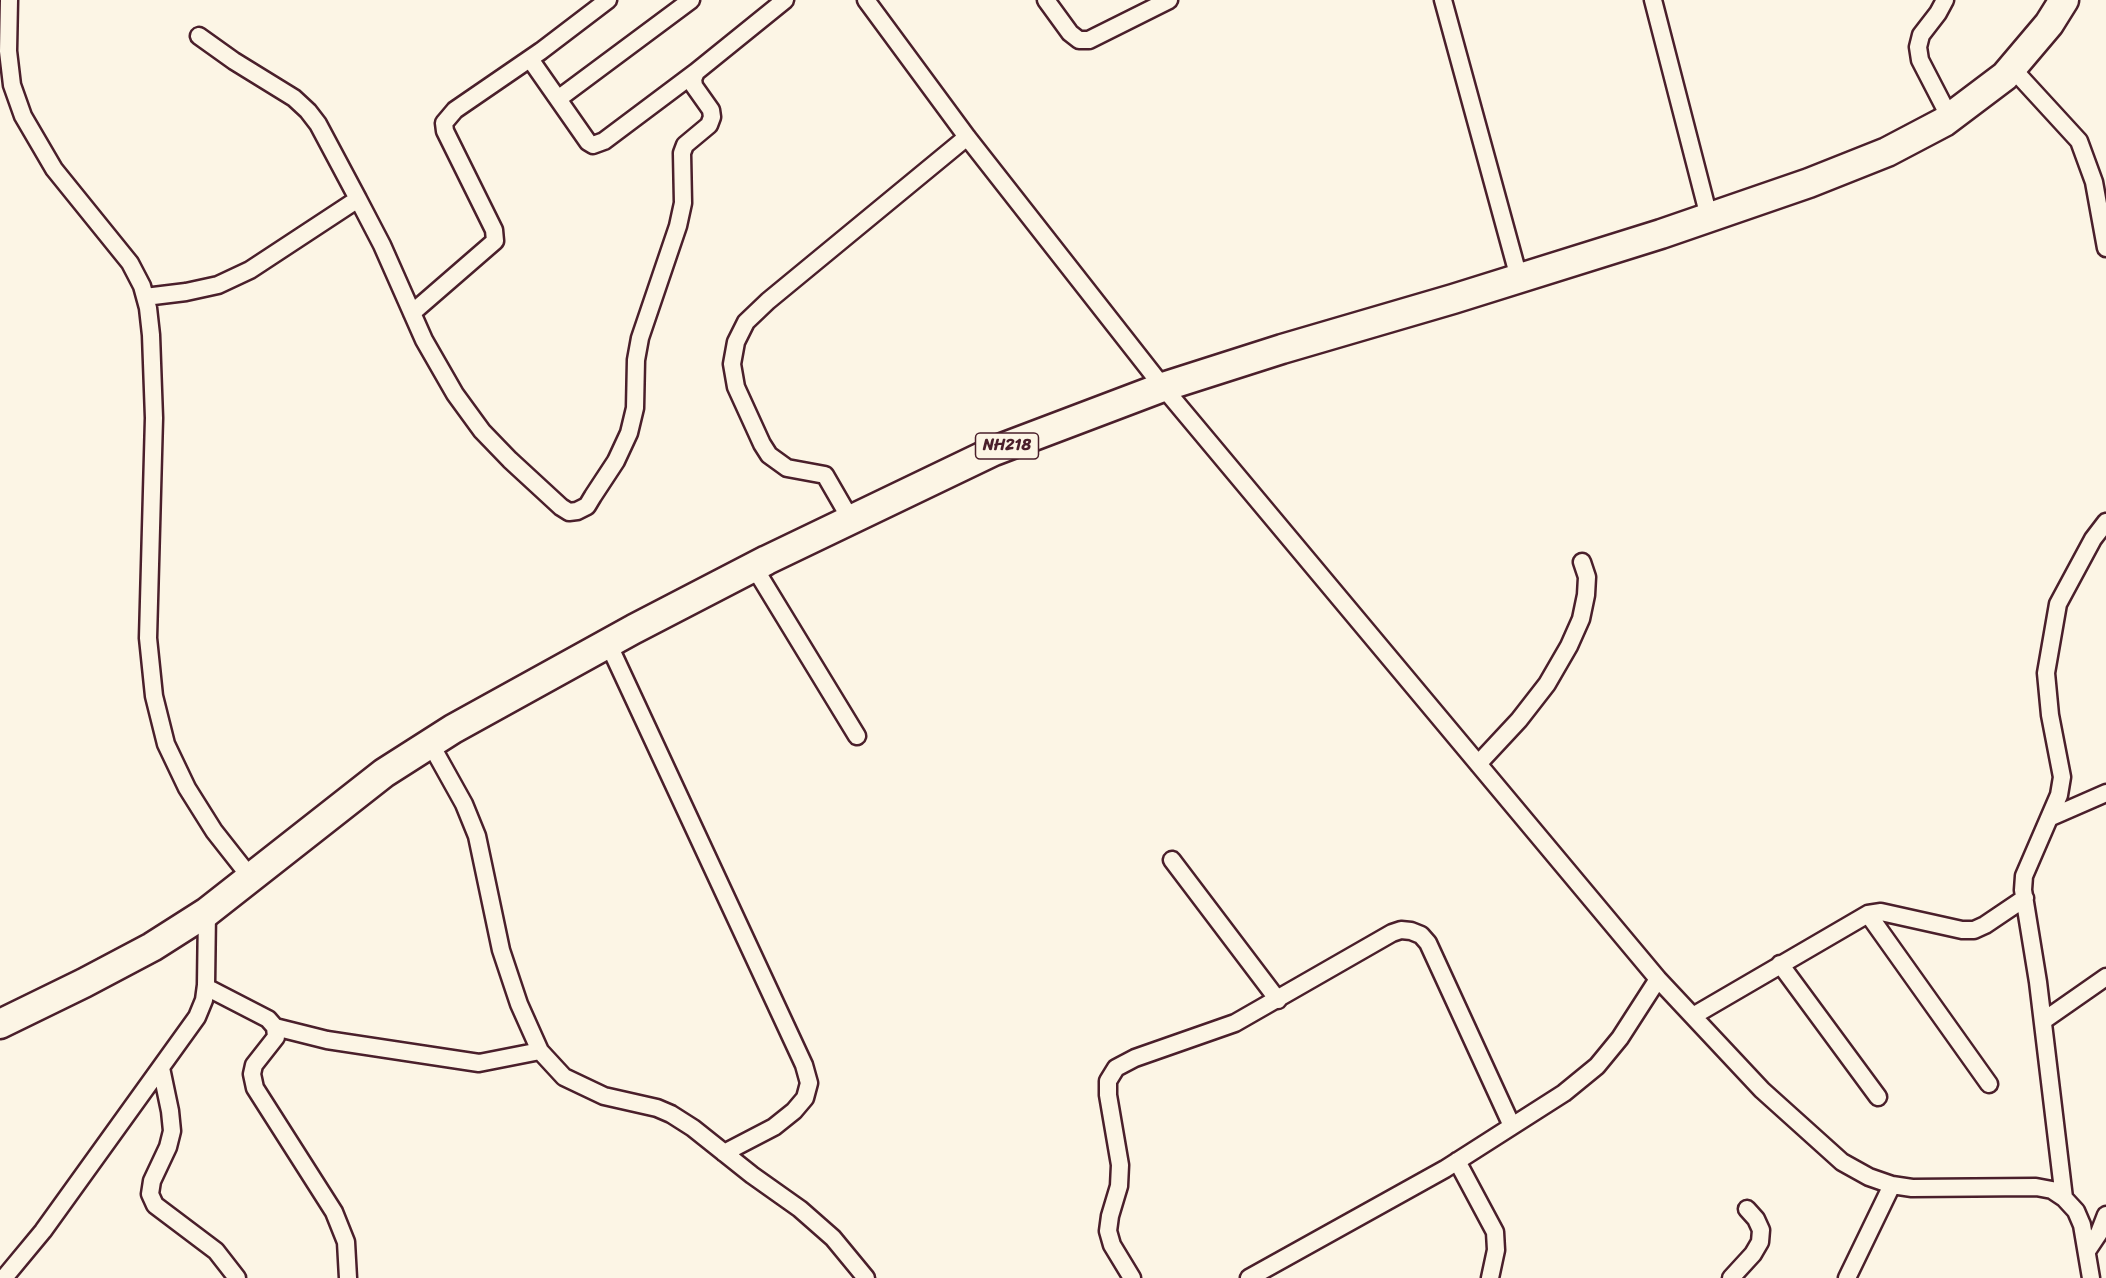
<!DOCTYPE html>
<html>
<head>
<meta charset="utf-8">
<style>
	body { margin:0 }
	canvas { display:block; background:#fcf5e5 }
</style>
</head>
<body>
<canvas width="2106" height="1278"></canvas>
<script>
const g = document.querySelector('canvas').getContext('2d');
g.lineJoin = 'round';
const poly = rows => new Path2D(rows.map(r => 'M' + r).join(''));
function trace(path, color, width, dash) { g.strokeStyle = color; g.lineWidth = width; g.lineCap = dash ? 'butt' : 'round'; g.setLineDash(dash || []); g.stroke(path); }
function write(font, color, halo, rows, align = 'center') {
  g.font = font + ' Sriracha,sans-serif'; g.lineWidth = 6; g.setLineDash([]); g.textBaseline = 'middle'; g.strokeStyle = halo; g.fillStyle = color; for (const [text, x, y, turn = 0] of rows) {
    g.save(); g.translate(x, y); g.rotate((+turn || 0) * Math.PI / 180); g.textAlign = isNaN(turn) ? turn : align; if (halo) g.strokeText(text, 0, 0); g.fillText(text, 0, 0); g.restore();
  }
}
const minor = poly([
	[9,0,8,51,12,85,23,116,54,169,130,263,142,286,148,308,151,335,154,418,148,638,154,696,166,744,187,788,214,831,251,878],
	[866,0,967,137,1163,387,1658,979,1762,1090,1842,1162,1869,1177,1892,1185,1912,1188,2036,1187,2052,1190,2064,1198,2076,1211,2082,1225,2091,1278],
	[1046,0,1070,33,1079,40,1089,40,1169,0],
	[1443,0,1519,278],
	[1653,0,1709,217],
	[1945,0,1938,13,1921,35,1918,47,1920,60,1950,118],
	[530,59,588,142,593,145,604,141,696,72],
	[2012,68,2079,141,2094,182,2106,248],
	[558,99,691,0],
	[358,199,382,245,424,340,455,394,482,431,510,460,561,507,569,512,577,511,587,506,593,496,616,461,629,433,635,408,636,360,640,338,678,226,683,203,682,153,685,145,709,125,712,117,711,110,694,86,693,79,696,72,785,0],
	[145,297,186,292,218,285,250,270,358,199,318,124,308,111,294,98,234,61,199,36],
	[412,313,495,241,494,230,445,131,444,123,455,110,541,51,608,0],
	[851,520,825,475,787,468,769,455,762,444,736,387,732,364,736,342,746,322,768,301,967,137],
	[754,567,857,736],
	[608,643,804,1065,809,1083,805,1098,794,1111,774,1127,724,1153],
	[430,743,464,804,477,836,501,950,519,1004,540,1051,564,1077,604,1096,657,1108,671,1114,693,1128,752,1175,800,1209,833,1238,866,1278],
	[1478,764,1519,720,1547,684,1569,646,1581,619,1586,595,1587,577,1582,562],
	[2049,818,2106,793],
	[1172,860,1278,1000],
	[1868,914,1989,1084],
	[1780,964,1878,1097],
	[206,987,268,1019,275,1027,276,1037,254,1065,252,1074,255,1088,334,1212,346,1242,348,1278],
	[1693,1016,1868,914,1881,912,1962,930,1974,930,1985,925,2025,898],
	[2043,1021,2106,977],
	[275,1027,327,1040,479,1063,540,1051],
	[161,1068,170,1111,172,1131,168,1147,152,1181,150,1194,155,1205,216,1251,237,1278],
	[1457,1161,1495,1232,1496,1250,1490,1278],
	[2064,1198,2038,982,2023,890,2024,876,2059,795,2062,777,2050,715,2046,673,2058,604,2093,539,2106,522],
	[2087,1251,2099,1233,2106,1215],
	[4,1278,43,1231,197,1017,204,1000,206,985,207,912],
	[1132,1278,1112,1245,1108,1231,1110,1216,1119,1186,1120,1165,1108,1095,1108,1081,1116,1068,1135,1058,1235,1023,1392,933,1401,930,1411,931,1421,935,1428,943,1512,1126],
	[1249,1278,1445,1169,1564,1093,1597,1066,1620,1038,1658,979],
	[1731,1278,1753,1254,1760,1242,1761,1230,1756,1219,1747,1209],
	[1847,1278,1892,1185]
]);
const trunk = poly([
	[0,1024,84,983,152,947,207,912,384,773,453,729,634,629,767,560,994,451,1163,387,1282,349,1453,299,1661,234,1809,183,1887,152,1944,122,2005,76,2049,24,2064,0]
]);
trace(minor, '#4a1f2b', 21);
trace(trunk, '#4a1f2b', 33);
trace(minor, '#fcf5e5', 16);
trace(trunk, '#fcf5e5', 28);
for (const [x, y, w] of [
	[1007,446,63]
]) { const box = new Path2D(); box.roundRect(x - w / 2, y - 13, w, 26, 4.5); g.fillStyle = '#fcf5e5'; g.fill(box); trace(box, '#4a1f2b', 1.5); }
write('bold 16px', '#4a1f2b', null, [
	["NH218",1007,446]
]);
</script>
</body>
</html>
